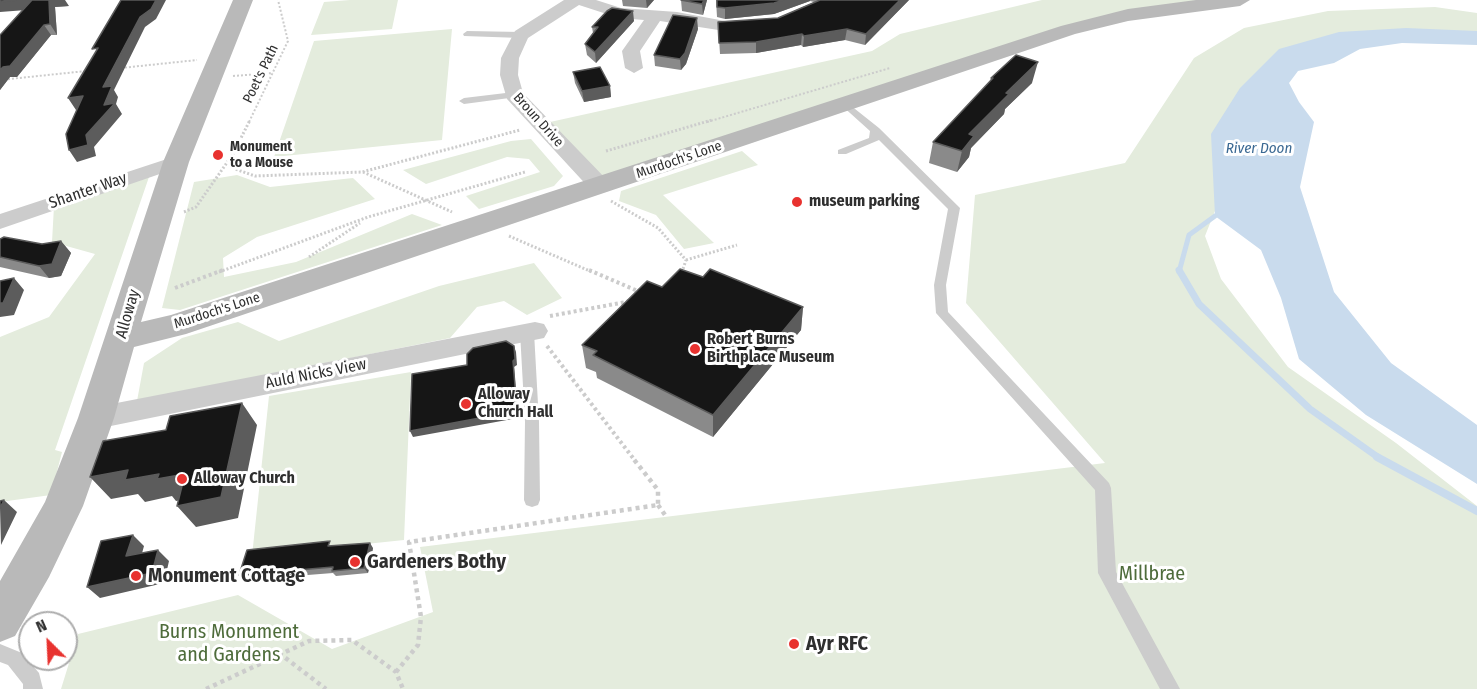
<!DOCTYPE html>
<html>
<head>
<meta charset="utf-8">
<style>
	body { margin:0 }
	#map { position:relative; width:1477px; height:689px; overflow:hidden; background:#fff; font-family:"Fira Sans Condensed",sans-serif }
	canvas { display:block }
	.north { position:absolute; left:18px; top:611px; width:60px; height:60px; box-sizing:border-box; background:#fff; border:2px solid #acacac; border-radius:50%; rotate:336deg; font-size:16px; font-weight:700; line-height:24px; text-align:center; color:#2f2f2f }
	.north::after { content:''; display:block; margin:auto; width:21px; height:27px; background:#e8322f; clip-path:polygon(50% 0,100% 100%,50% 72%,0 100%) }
</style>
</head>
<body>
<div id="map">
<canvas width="1477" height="689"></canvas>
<div class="north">N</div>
</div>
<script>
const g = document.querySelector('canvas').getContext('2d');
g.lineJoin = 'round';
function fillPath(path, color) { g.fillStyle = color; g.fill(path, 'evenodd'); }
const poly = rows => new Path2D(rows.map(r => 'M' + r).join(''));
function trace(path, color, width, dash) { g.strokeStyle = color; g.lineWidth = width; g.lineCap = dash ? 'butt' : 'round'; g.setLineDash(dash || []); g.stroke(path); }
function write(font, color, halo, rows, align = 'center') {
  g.font = font + ' "Fira Sans Condensed",sans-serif'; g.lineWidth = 6; g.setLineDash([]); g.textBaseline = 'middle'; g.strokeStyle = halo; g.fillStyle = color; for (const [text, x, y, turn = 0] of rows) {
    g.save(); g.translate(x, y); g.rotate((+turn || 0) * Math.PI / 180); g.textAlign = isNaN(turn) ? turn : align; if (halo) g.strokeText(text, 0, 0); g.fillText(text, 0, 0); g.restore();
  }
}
fillPath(poly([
	[350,0,398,0,392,29,311,35,324,2],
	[1042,0,1240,0,1128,15,600,186,541,124,872,51,900,34],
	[1435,7,1477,13,1477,36,1278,53,1205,236,1221,279,1288,367,1396,443,1477,506,1477,689,61,689,78,634,238,595,332,649,433,612,420,547,1105,463,966,303,975,195,1125,163,1194,58,1244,28,1328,11],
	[452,29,442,140,274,157,314,41],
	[531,139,563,176,554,186,479,209,466,196,540,172,529,159,507,157,426,184,403,170,511,141],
	[742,151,758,165,663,195,714,243,684,249,656,215,619,201,621,191],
	[237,175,270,187,353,178,375,199,257,237,223,258,224,277,296,262,412,214,442,225,180,310,162,308,194,182],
	[149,177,55,450,62,452,51,495,0,502,0,337,49,317,95,254,52,242,54,206],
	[534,263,562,298,527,315,504,301,477,307,450,338,137,401,144,363,182,338,238,322,279,341,439,286],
	[411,372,404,540,252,556,269,396]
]), '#e4ecdd');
fillPath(poly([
	[1406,28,1477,31,1477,45,1402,43,1360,49,1334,63,1298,71,1289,83,1299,102,1314,122,1300,187,1334,292,1391,363,1477,425,1477,484,1366,415,1299,359,1281,298,1261,250,1215,216,1211,134,1240,88,1279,49,1339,32]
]), '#c9dbed');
trace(poly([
	[1179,272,1189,235,1215,216]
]), '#c9dbed', 5);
trace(poly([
	[1179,270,1199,304,1310,409,1379,458]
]), '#c9dbed', 7);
trace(poly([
	[1377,457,1477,511]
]), '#c9dbed', 8);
trace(poly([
	[121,68,197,60],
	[233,76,273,73],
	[0,80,86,71],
	[249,122,288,41,278,0],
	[707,122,890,68]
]), '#ccc', 2, [2, 2]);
trace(poly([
	[606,151,712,120],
	[233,154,235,169,255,176,362,172,520,130],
	[363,172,452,212],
	[611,201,658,228,686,260,682,272],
	[184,212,196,207,233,154,250,120],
	[509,236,592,272],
	[309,257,360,223],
	[686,260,737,245],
	[219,272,368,217,525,172]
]), '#ccc', 3, [2, 2]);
trace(poly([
	[589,270,640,292],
	[682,273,683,270],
	[175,288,223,270],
	[550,316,631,301],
	[547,346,633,458]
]), '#ccc', 4, [3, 3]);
trace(poly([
	[658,505,665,515],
	[279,653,326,689],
	[396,672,418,645,421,617,409,542,658,505,658,490,632,457],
	[206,689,309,641,352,640,396,672,403,689]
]), '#ccc', 4.5, [4, 4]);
fillPath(poly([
	[467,31,521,32,525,35,521,38,464,36,463,34,467,31],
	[514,92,519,95,517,97,464,104,459,101,464,98,514,92],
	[845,101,879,128,960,208,946,285,948,312,1109,483,1111,488,1116,572,1180,689,1160,689,1098,573,1095,490,936,313,934,285,948,209,879,140,846,154,838,154,838,150,869,138,870,131,840,104,845,101],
	[527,327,534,332,539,422,540,500,538,505,532,507,526,505,524,500,525,422,520,332,527,327],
	[0,644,22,653,39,673,43,689,23,689,23,684,8,665,0,662,0,644]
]), '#ccc');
fillPath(poly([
	[564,0,596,0,621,8,677,12,725,21,753,20,761,25,753,30,725,31,660,21,640,51,643,68,634,73,625,68,622,51,644,20,619,18,579,5,528,38,519,58,518,75,523,93,608,181,611,186,608,191,600,193,592,191,507,99,500,75,501,58,515,31,564,0],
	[176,156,183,158,187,162,183,166,0,229,0,214,176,156],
	[535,322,544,324,548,331,544,338,96,429,86,426,81,418,86,410,96,407,535,322]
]), '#ccc');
fillPath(poly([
	[233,0,253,0,189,162,141,322,171,315,1061,26,1128,9,1196,0,1250,0,1240,6,1128,21,1075,34,186,334,134,347,114,418,83,506,49,577,15,636,0,642,0,581,45,502,78,418,163,162,233,0]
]), '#b9b9b9');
fillPath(poly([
	[0,0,69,6,55,7,57,35,51,35,17,77,10,77,0,90,0,35,22,10],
	[622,0,654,0,647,8,623,6],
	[681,0,707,0,703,15,682,11],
	[716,0,909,0,865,45,845,40,803,47,801,45,756,53,720,54,718,22,778,18,814,2,810,1,774,14,725,19,717,17],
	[634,21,596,63,587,55,585,44,593,33,592,27],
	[698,29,686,64,681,70,655,66,654,55],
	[573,72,610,86,611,97,584,102,575,83],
	[991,78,1032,83,1005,109,1004,114,971,148,969,157,957,172,929,163,933,142,990,82],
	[0,239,42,244,61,241,71,253,61,276,49,278,0,267],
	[703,277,803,307,801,330,713,437,597,378,596,372,586,368,582,345,662,287],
	[334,546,373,548,368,573,336,576,333,573,244,580,239,575]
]), '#8a8a8a');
fillPath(poly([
	[17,0,34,0,39,9,0,12,0,2],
	[49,0,65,0,69,6,55,7,57,35,50,24],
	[156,0,166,0,156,19,145,27,114,90,118,97,116,104,122,114,94,147,96,156,77,162,69,150,86,135,104,105,103,87,140,17],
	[646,0,654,0,647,8],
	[704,0,707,0,703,15,702,4],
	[784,0,810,0,810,1,774,14,725,19,725,8],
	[900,0,909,0,865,45,866,34],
	[633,11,634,21,596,63,595,52],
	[697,18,698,29,686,64,681,70,680,59],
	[44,25,51,35,17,77,10,77,0,90,0,70],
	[847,29,845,40,803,47,804,36],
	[802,34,801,45,756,53,756,42],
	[1038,62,1032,83,1005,109,1004,114,971,148,969,157,957,172,962,151,969,134,1006,93],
	[610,86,611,97,584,102,582,91],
	[83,96,90,107,76,110,68,98],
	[61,241,71,253,61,276,49,278,39,266],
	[14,278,24,290,14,315,0,317,0,303],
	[803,307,801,330,713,437,713,415],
	[514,346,516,352,517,365,514,367,518,418,413,437,410,431],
	[242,403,257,425,238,518,196,527,177,506],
	[128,470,159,474,185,474,204,496,176,501,172,496,145,502,138,494,111,499,90,477],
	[4,500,17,512,1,545,0,508],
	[133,535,144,546,138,568,126,556],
	[370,543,373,548,368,573,364,568],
	[158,550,169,561,164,583,100,598,87,587]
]), '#5c5c5c');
const building = poly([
	[0,0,17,0,0,2,0,0],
	[32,0,49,0,50,24,44,25,10,66,3,67,0,70,0,35,32,0],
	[121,0,156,0,151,9,140,17,103,87,112,86,104,105,115,103,86,135,88,145,69,150,66,134,83,96,68,98,98,48,92,49,121,0],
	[681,0,704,0,702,4,681,0],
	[717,0,784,0,774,3,725,8,717,7,717,0],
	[820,0,900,0,866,34,847,29,804,36,802,34,756,42,719,43,718,22,778,18,820,0],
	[612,8,633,11,595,52,585,44,598,27,592,27,607,11,612,8],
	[673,15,697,18,685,53,680,59,654,55,673,15],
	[1016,55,1038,62,1006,93,1009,94,969,134,974,136,962,151,933,142,993,78,991,78,1016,55],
	[600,67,610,86,582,91,573,72,600,67],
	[4,237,42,244,61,241,52,264,39,266,0,257,0,239,4,237],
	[680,269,703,277,710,269,803,307,713,415,593,355,597,351,582,345,647,281,662,287,680,269],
	[14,278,3,303,0,303,0,281,14,278],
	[506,341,514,346,515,359,513,361,517,411,410,431,412,374,467,365,467,354,473,348,506,341],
	[242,403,221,497,177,506,185,474,157,479,159,474,125,480,128,470,90,477,103,441,166,430,170,416,242,403],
	[4,500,0,508,0,501,4,500],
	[133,535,126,556,158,550,152,573,87,587,101,541,133,535],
	[330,541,328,546,370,543,364,568,332,571,333,567,239,575,247,550,330,541]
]);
fillPath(building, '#161616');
trace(building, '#5c5c5c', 1.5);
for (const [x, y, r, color] of [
	[218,155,6,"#e8322f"],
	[797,202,6,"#e8322f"],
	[695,349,6,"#e8322f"],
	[466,404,6,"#e8322f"],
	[182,479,6,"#e8322f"],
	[355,562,6,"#e8322f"],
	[136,576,6,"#e8322f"],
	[794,644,6,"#e8322f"]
]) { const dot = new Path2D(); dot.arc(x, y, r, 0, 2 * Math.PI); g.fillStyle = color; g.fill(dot); trace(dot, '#fff', 2); }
write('14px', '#2f2f2f', '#fff', [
	["Poet's Path",261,74,-64],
	["Broun Drive",538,120,48],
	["Murdoch's Lone",679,160,-19],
	["Murdoch's Lone",217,311,-18]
]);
write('bold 14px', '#2f2f2f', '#fff', [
	["Monument",230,147],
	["to a Mouse",230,163]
], 'left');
write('italic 15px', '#3b6993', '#fff', [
	["River Doon",1259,149]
]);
write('16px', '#2f2f2f', '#fff', [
	["Shanter Way",88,191,-19],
	["Alloway",128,314,-74],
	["Auld Nicks View",316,374,-11]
]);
write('bold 16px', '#2f2f2f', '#fff', [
	["museum parking",809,202],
	["Robert Burns",707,340],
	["Birthplace Museum",707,358],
	["Alloway",478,395],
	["Church Hall",478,413],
	["Alloway Church",194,479]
], 'left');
write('bold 20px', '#2f2f2f', '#fff', [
	["Gardeners Bothy",367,562],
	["Monument Cottage",148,576],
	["Ayr RFC",806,644]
], 'left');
write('20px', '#4e6c3b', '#fff', [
	["Millbrae",1152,574],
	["Burns Monument",229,632],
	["and Gardens",229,655]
]);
</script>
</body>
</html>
